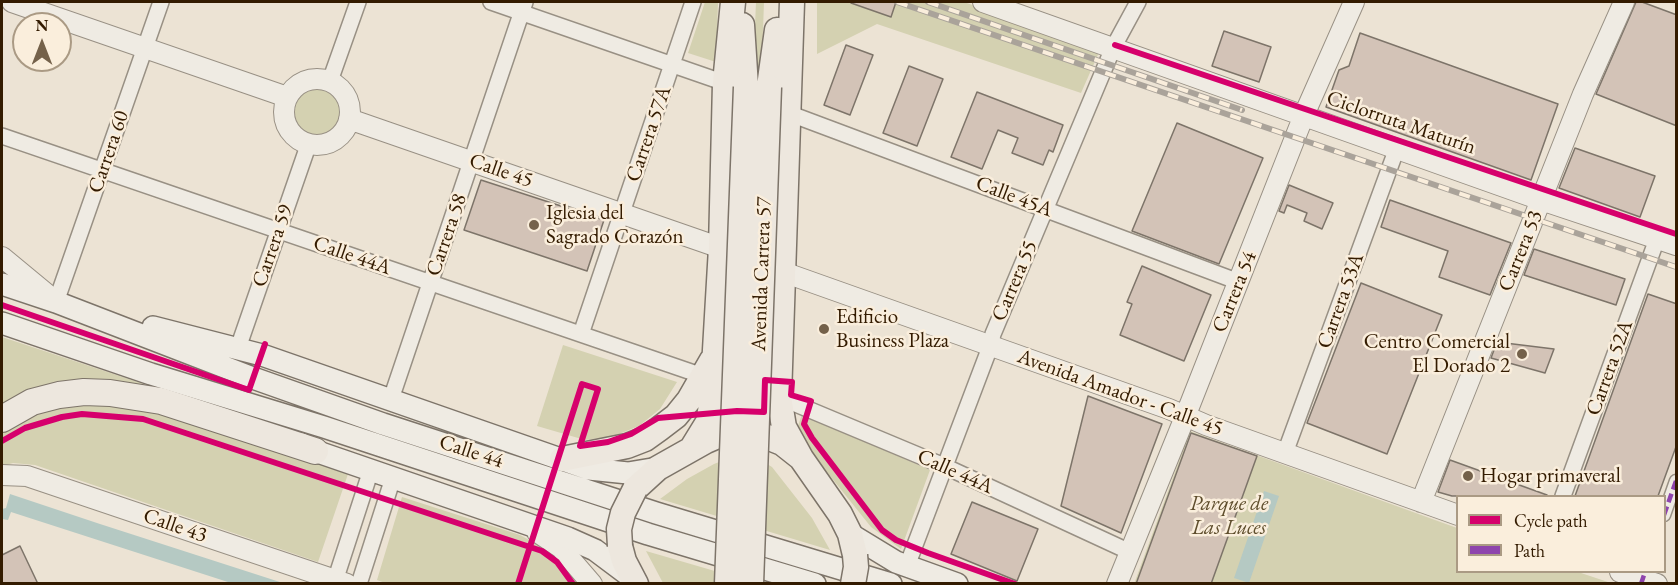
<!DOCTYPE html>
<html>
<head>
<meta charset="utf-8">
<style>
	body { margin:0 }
	#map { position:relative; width:1678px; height:585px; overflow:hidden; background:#ece3d4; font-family:"EB Garamond",serif }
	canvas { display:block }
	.frame { position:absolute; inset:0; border:3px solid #331b00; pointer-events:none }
	.legend { position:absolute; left:1456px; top:495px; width:210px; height:78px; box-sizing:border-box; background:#faeedc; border:2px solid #aa9a84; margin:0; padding:8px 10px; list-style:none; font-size:18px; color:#331b00 }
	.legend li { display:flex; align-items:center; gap:12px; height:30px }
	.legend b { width:30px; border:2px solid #aa9a84 }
	.north { position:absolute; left:12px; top:12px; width:60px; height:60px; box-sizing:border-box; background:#faeedc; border:2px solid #aa9a84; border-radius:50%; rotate:0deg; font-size:16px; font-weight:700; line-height:24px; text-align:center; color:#331b00 }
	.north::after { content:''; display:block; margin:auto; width:21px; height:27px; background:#74614a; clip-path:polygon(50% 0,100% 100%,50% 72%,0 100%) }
</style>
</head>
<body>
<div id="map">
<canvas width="1678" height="585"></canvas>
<div class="frame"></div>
<ul class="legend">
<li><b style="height:8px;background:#d6006c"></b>Cycle path</li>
<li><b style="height:8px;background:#8e44ad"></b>Path</li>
</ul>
<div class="north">N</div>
</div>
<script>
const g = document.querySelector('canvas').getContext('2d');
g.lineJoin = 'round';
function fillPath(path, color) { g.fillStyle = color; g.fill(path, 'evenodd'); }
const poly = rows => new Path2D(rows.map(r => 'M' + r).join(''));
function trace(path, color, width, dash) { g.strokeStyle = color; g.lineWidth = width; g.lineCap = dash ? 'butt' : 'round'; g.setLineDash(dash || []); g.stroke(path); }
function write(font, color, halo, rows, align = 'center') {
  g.font = font + ' "EB Garamond",serif'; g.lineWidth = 5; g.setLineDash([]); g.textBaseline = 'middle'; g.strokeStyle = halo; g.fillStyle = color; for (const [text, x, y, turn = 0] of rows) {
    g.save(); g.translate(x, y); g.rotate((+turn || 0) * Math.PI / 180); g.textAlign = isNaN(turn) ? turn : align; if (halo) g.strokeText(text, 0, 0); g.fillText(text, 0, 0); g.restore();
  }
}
fillPath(poly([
	[705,2,718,2,716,62,688,53],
	[756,2,764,2,761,87,739,403],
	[817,2,964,2,1100,50,1081,93,877,24,817,54],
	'292 112a25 25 0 1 1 50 0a25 25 0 1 1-50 0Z',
	[2,337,174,394,2,409],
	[563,345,677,382,660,409,639,426,614,436,585,440,537,426],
	[69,401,153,408,348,474,318,562,35,465,13,463,2,466,2,428],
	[802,414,930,470,901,549,871,527,814,456,798,426],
	[1190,431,1457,528,1458,572,1578,572,1611,583,1134,584],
	[732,457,762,461,772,467,812,518,830,550,660,499,687,479,714,464],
	[402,497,520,535,544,548,565,566,581,583,388,584,377,580],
	[646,551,756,583,663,583]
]), '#d4d1b1');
fillPath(poly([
	[1264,491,1279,496,1249,583,1234,578],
	[10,494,100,524,283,583,231,583,11,512,8,520,2,519,2,509,6,508]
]), '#b5c9c3');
const building = poly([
	[852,2,896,2,891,17,851,3,852,2],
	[1636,2,1642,2,1677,15,1677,126,1596,94,1636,2],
	[1224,31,1271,47,1259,82,1212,66,1224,31],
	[1360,33,1558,104,1531,180,1326,107,1339,70,1349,66,1360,33],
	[846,45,873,55,850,115,824,105,846,45],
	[909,66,943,79,917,146,883,133,909,66],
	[977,92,1063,125,1053,152,1049,150,1043,165,1012,153,1018,138,998,130,982,169,951,157,977,92],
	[1177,123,1263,158,1219,264,1132,231,1177,123],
	[1575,148,1655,176,1640,217,1559,188,1575,148],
	[481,180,604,220,587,271,464,230,481,180],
	[1289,185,1333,203,1322,229,1304,221,1307,213,1287,205,1284,213,1279,211,1289,185],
	[1390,200,1511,243,1490,295,1439,277,1448,251,1381,227,1390,200],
	[1534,249,1625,279,1616,305,1524,275,1534,249],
	[1142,266,1211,295,1184,361,1120,335,1132,304,1127,302,1142,266],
	[1361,283,1442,315,1387,454,1307,423,1361,283],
	[1648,294,1677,304,1677,444,1658,496,1575,496,1648,294],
	[1497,342,1554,349,1545,373,1491,358,1497,342],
	[1088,396,1162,424,1121,533,1061,506,1088,396],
	[1191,433,1257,456,1211,584,1136,584,1191,433],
	[1450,460,1547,495,1546,496,1452,496,1438,492,1450,460],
	[972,502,1038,529,1017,581,951,554,972,502],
	[20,546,38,584,2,584,2,555,20,546]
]);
fillPath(building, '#d3c3b7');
trace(building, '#7d7469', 1.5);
const pedestrian = poly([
	[1664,515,1676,481]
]);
const minor = poly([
	[491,2,725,83],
	[330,81,358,2],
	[788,113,1239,282],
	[2,136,703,376],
	[56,302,161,2],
	[581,334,693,2],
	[238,348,309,143],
	[779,397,944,466,1130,552],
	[391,399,525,2],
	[1285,453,1397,148],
	[1563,496,1657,239],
	[907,566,990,347,993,334,1113,48,1138,2],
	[334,584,371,470],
	[359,584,393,478]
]);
const tertiary = poly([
	[12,2,287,97],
	[983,2,1541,200,1676,245],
	'284 112a33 33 0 1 1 66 0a33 33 0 1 1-66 0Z',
	[349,119,721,248],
	[2,257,54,300],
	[783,272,1169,409,1206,425,1458,515],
	[2,475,27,476,347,584],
	[1421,502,1583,94,1624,2],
	[537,532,561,548,592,584],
	[1620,572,1657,584],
	[1117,584,1185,417,1304,115,1354,2]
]);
const secondary = poly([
	[2,284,56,302,253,378,383,424,656,513,891,584],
	[2,323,151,374,324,427,648,534,815,584],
	[153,327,262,355,589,469,628,473,658,468],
	[301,444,315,451,568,538,595,550,631,577],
	[850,534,896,562,957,584]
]);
const primary = poly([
	[792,2,779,397,784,427,801,458],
	[742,25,746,87],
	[769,87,777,30],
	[692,448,708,422,712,401,721,248,725,83,733,2],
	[562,459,627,446,645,439,659,429,676,416,689,400,712,360],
	[635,489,658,468,706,441,720,435,739,433,767,437,782,443,801,458,840,514,850,534,855,555],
	[620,546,624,561,636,584]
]);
const trunk = poly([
	[2,419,32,402,59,395,84,392,110,393,161,401,315,451]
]);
trace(pedestrian, '#989084', 15);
trace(minor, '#989084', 18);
trace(tertiary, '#989084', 22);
trace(secondary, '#7d7469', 24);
trace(primary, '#7d7469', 27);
trace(trunk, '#7d7469', 28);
trace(pedestrian, '#efebe3', 12);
trace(minor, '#efebe3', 15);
trace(tertiary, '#efebe3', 20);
trace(secondary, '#efebe3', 21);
trace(primary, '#ede7de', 24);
trace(trunk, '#ede7de', 26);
const rail = poly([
	[897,2,1676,267],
	[928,2,1242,110]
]);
trace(rail, '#aaa39a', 6);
trace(rail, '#faeedc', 4, [11]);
const primaryBridge = poly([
	[620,546,619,529,623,513,635,489],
	[727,584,746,87],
	[751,584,769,87],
	[853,584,856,567,855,555]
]);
trace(primaryBridge, '#7d7469', 27, []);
trace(primaryBridge, '#ede7de', 24);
trace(poly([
	[1664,515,1676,481],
	[1641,584,1645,572]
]), '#8e44ad', 4.5, [9, 4.5]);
trace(poly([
	[1115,45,1676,234],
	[2,305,249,390,265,344],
	[2,441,25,428,62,417,82,414,143,419,542,551,557,562,573,584],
	[518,584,582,384,598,389,580,446,608,442,631,434,658,418,737,411,764,412,765,380,792,382,791,395,811,401,804,424,812,438,882,530,896,540,928,553,1015,584]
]), '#d6006c', 6);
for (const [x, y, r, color] of [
	[534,225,6,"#74614a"],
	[824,329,6,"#74614a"],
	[1522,354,6,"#74614a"],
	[1468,476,6,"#74614a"]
]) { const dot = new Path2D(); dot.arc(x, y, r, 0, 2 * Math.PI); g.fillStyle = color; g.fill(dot); trace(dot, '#faeedc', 2); }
write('21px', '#331b00', '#faeedc', [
	["Ciclorruta Maturín",1401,123,19],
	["Carrera 57A",649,134,-71],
	["Carrera 60",109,152,-71],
	["Calle 45",501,171,19],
	["Calle 45A",1014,197,21],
	["Carrera 58",447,235,-71],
	["Carrera 59",273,246,-71],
	["Carrera 53",1521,251,-68],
	["Calle 44A",352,256,19],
	["Avenida Carrera 57",762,274,-88],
	["Carrera 55",1015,281,-67],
	["Carrera 54",1235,292,-68],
	["Carrera 53A",1341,301,-70],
	["Carrera 52A",1610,368,-70],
	["Avenida Amador - Calle 45",1120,393,20],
	["Calle 44",471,452,18],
	["Calle 44A",955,472,24],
	["Calle 43",175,526,19]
]);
write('21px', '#331b00', '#faeedc', [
	["Iglesia del",546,213],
	["Sagrado Corazón",546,237],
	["Edificio",836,317],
	["Business Plaza",836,341],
	["Centro Comercial",1510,342,"right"],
	["El Dorado 2",1510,366,"right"],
	["Hogar primaveral",1480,476]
], 'left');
write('italic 21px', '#5e4d2c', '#faeedc', [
	["Parque de",1229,504],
	["Las Luces",1229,528]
]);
</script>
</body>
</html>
